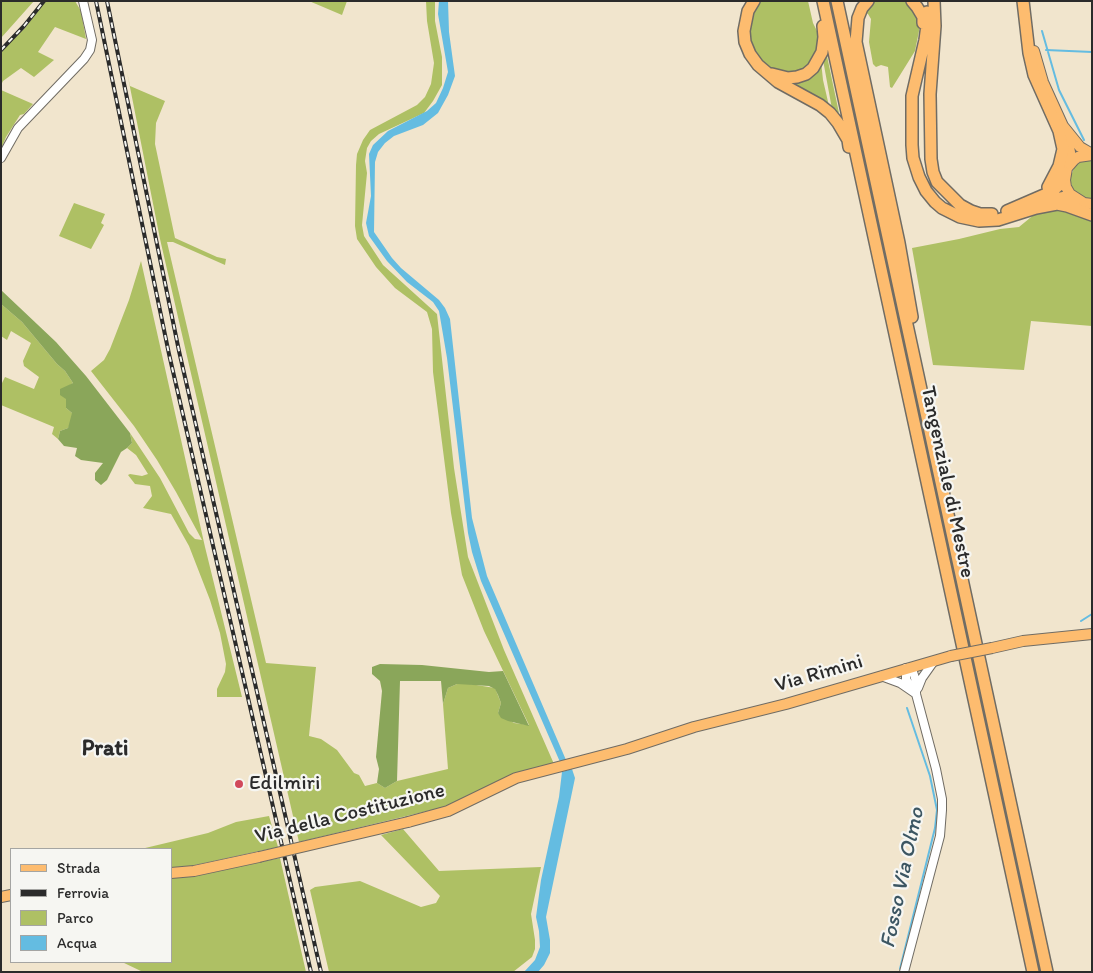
<!DOCTYPE html>
<html>
<head>
<meta charset="utf-8">
<style>
	body { margin:0 }
	#map { position:relative; width:1093px; height:973px; overflow:hidden; background:#f1e5cd; font-family:Itim,sans-serif }
	canvas { display:block }
	.frame { position:absolute; inset:0; border:2px solid #2b2b2b; pointer-events:none }
	.legend { position:absolute; left:10px; top:848px; width:162px; height:115px; box-sizing:border-box; background:#f6f6f2; border:1px solid #a5a5a2; margin:0; padding:6px 9px; list-style:none; font-size:15px; color:#2b2b2b }
	.legend li { display:flex; align-items:center; gap:10px; height:25px }
	.legend b { width:25px; border:1px solid #a5a5a2 }
</style>
</head>
<body>
<div id="map">
<canvas width="1093" height="973"></canvas>
<div class="frame"></div>
<ul class="legend">
<li><b style="height:6px;background:#fdbc6f"></b>Strada</li>
<li><b style="height:6px;background:#2b2b2b"></b>Ferrovia</li>
<li><b style="height:14px;background:#aec064"></b>Parco</li>
<li><b style="height:14px;background:#64bce1"></b>Acqua</li>
</ul>
</div>
<script>
const g = document.querySelector('canvas').getContext('2d');
g.lineJoin = 'round';
function fillPath(path, color) { g.fillStyle = color; g.fill(path, 'evenodd'); }
const poly = rows => new Path2D(rows.map(r => 'M' + r).join(''));
function trace(path, color, width, dash) { g.strokeStyle = color; g.lineWidth = width; g.lineCap = dash ? 'butt' : 'round'; g.setLineDash(dash || []); g.stroke(path); }
function write(font, color, halo, rows, align = 'center') {
  g.font = font + ' Itim,sans-serif'; g.lineWidth = 4.5; g.setLineDash([]); g.textBaseline = 'middle'; g.strokeStyle = halo; g.fillStyle = color; for (const [text, x, y, turn = 0] of rows) {
    g.save(); g.translate(x, y); g.rotate((+turn || 0) * Math.PI / 180); g.textAlign = isNaN(turn) ? turn : align; if (halo) g.strokeText(text, 0, 0); g.fillText(text, 0, 0); g.restore();
  }
}
fillPath(poly([
	[1,1,34,1,1,38],
	[45,1,75,1,81,11,86,39,55,27,38,52,54,60,34,77,21,68,3,81,1,85,1,51,25,28],
	[309,1,347,1,342,15],
	[426,1,435,1,435,21,442,57,442,85,433,101,424,113,379,134,371,141,367,148,365,161,367,173,362,225,364,236,383,265,437,314,454,468,468,557,504,650,554,764,448,806,299,842,160,239,127,72,130,86,165,101,156,123,155,144,175,238,217,257,226,259,225,265,173,242,167,242,266,663,316,667,309,736,321,739,337,750,354,773,359,775,365,786,377,783,385,788,397,781,448,769,443,704,448,688,457,684,470,684,495,688,501,703,498,713,514,723,529,725,484,631,462,575,451,513,433,372,432,329,427,312,395,288,376,267,357,239,355,226,356,165,357,154,363,140,370,130,417,105,425,97,431,84,434,63,427,21],
	[760,1,808,1,813,23,819,35,818,52,807,68,788,75,768,69,754,53,748,34,753,9],
	[873,1,905,1,916,13,919,22,919,31,915,51,892,88,890,87,888,67,881,65,876,67,873,64,869,42,871,19,868,14,862,10],
	[826,54,827,56,839,113,832,109,823,60,821,61,823,80,829,106,783,81,790,80],
	[1,90,33,104,24,114,20,115,6,137,1,149],
	[1092,159,1092,199,1088,200,1073,191,1070,179,1075,165,1081,161],
	[74,203,105,214,101,223,104,225,91,249,59,236],
	[1057,208,1092,220,1092,326,1031,321,1024,370,933,365,912,248,959,239,1000,229,1019,227,1036,213],
	[141,261,205,547,242,697,217,697,217,689,225,672,226,664,220,633,210,600,189,546,171,514,143,508,152,496,150,486,135,484,128,475,130,474,142,476,148,474,136,455,127,448,132,443,130,433,160,478,189,533,195,539,202,540,176,492,157,460,134,426,91,371,104,360,110,349,129,300],
	[1,304,22,322,57,364,65,371,73,383,67,387,66,399,66,408,72,413,72,421,68,428,60,431,58,439,52,434,54,427,1,405,1,385,5,377,34,389,39,377,24,366,23,361,31,343,11,331,7,340,1,336],
	[269,816,278,847,186,867,171,868,171,849,141,849,208,833,236,822],
	[403,829,439,871,541,867,531,914,535,940,535,949,532,957,513,972,329,972,310,890,315,887,360,881,421,907,436,903,440,896,381,835],
	[280,858,306,972,143,972,122,962,171,962,171,878,193,876]
]), '#aec064');
fillPath(poly([
	[1,290,56,342,86,376,130,433,132,443,127,448,121,452,107,480,101,485,95,480,95,473,103,463,81,460,75,456,77,448,64,446,58,439,60,431,68,428,72,413,66,408,66,399,60,395,60,389,73,383,65,371,57,364,22,322,1,304],
	[380,664,422,665,489,672,503,671,529,726,508,721,501,718,498,713,501,703,498,695,495,689,489,686,457,684,448,688,443,704,441,681,400,681,397,781,385,788,377,783,379,769,376,757,382,691,380,681,372,674,372,667]
]), '#8aa65a');
fillPath(poly([
	[439,1,448,1,449,32,455,76,448,95,438,113,423,125,394,136,385,143,378,152,375,162,374,232,392,258,401,268,439,300,445,308,450,319,472,518,487,576,566,760,560,762,481,581,472,552,468,533,447,358,439,311,433,302,407,282,387,261,369,236,366,223,371,196,369,154,373,145,388,131,427,111,436,103,443,88,448,72,438,14],
	[572,769,575,778,546,917,550,940,550,953,544,965,538,972,524,972,535,960,540,947,539,931,536,917,541,880,559,797,562,772]
]), '#64bce1');
trace(poly([
	[1042,31,1059,90,1084,140],
	[1046,50,1092,52],
	[1081,621,1092,614],
	[900,969,935,828,937,810,930,776,907,708]
]), '#64bce1', 2);
const minor = poly([
	[1,158,18,128,84,59,90,50,92,40,83,1],
	[906,668,906,679,912,689],
	[881,676,900,683,916,694],
	[918,688,922,678,934,661],
	[904,972,940,836,942,810,942,799,936,769,916,694,916,681,913,672,908,668]
]);
const major = poly([
	[1034,51,1043,82,1063,126,1080,147,1092,154],
	[1066,134,1070,152,1069,165],
	[1092,155,1078,157,1074,160,1067,168,1065,180,1066,187,1070,194,1084,203,1092,204],
	[992,648,1023,641,1092,634],
	[408,822,448,811,516,778,627,749,694,727,786,704,951,656],
	[171,873,194,871,259,857],
	[1,897,11,895]
]);
const highway = poly([
	[754,1,748,11,744,31,745,42,750,54,758,65,778,82,820,105,830,113,838,123,848,140,849,147],
	[823,1,1033,972],
	[837,1,1047,972],
	[868,1,862,8,858,18,856,42,899,243,912,317],
	[912,1,917,7,923,17,923,23],
	[934,1,935,26,930,94,931,159,933,172,937,182,960,205,971,211,980,214,992,214],
	[1023,1,1029,53,1034,75,1059,131,1063,149,1059,166,1048,187],
	[927,12,927,25,925,40,912,96,912,145,913,158,919,177,926,191,935,202,942,208,960,217,979,221,998,220,1036,208,1057,204,1067,206,1092,215],
	[772,74,788,78,797,77,806,74,813,68,822,52,824,37,823,26],
	[1051,200,1066,197,1076,200],
	[1007,211,1051,192,1059,185,1065,173]
]);
trace(minor, '#706c64', 10);
trace(major, '#706c64', 12);
trace(highway, '#706c64', 14);
trace(minor, '#fff', 8);
trace(major, '#fdbc6f', 10);
trace(highway, '#fdbc6f', 11);
const rail = poly([
	[96,1,169,354,311,972],
	[107,1,179,351,321,972],
	[1,50,24,26,44,1]
]);
trace(rail, '#2b2b2b', 4);
trace(rail, '#f6f6f2', 2, [5.5]);
const majorBridge = poly([
	[951,656,992,648],
	[259,857,408,822]
]);
trace(majorBridge, '#706c64', 12, []);
trace(majorBridge, '#fdbc6f', 10);
for (const [x, y, r, color] of [
	[239,784,5,"#d1495b"]
]) { const dot = new Path2D(); dot.arc(x, y, r, 0, 2 * Math.PI); g.fillStyle = color; g.fill(dot); trace(dot, '#f6f6f2', 2); }
write('21px', '#2b2b2b', '#f6f6f2', [
	["Tangenziale di Mestre",947,482,78],
	["Via Rimini",819,674,-16],
	["Via della Costituzione",350,814,-14]
]);
write('21px', '#2b2b2b', '#f6f6f2', [
	["Edilmiri",249,784]
], 'left');
write('bold 22px', '#2b2b2b', '#f6f6f2', [
	["Prati",105,749]
]);
write('italic 22px', '#3c5662', '#f6f6f2', [
	["Fosso Via Olmo",903,878,-78]
]);
</script>
</body>
</html>
